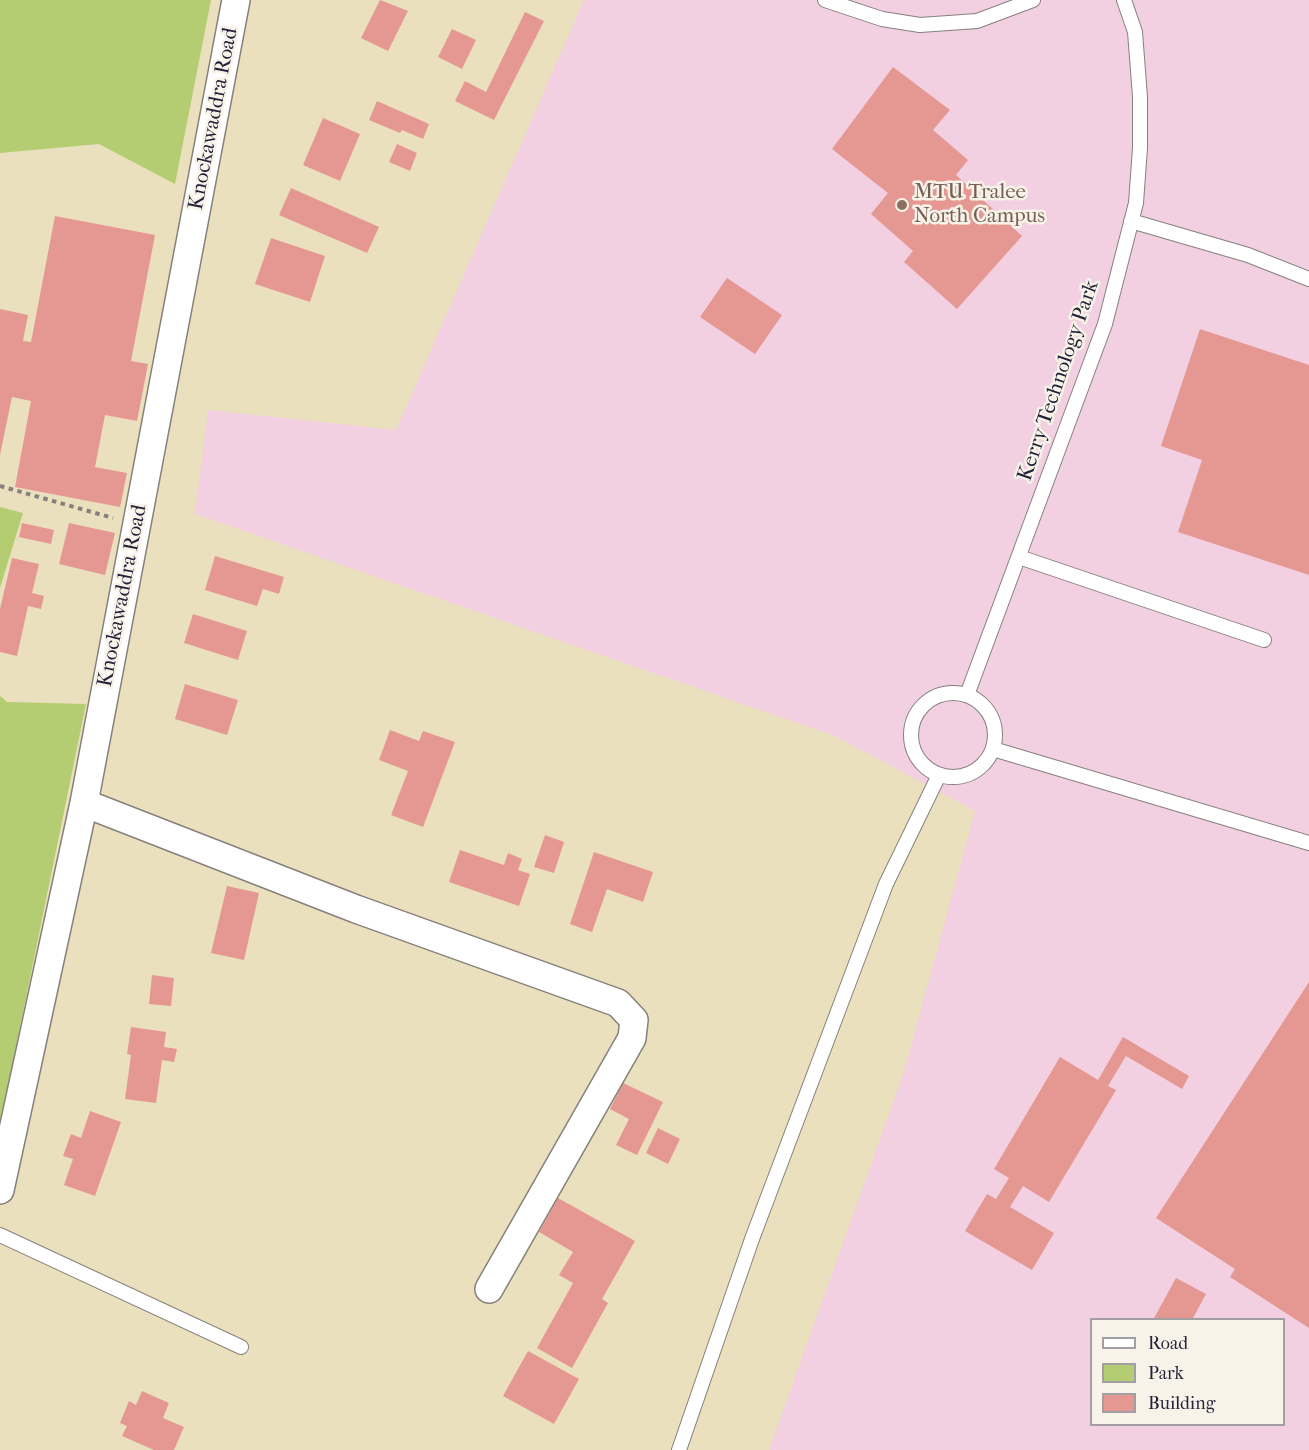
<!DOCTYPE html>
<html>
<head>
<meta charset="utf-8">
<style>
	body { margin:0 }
	#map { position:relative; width:1309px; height:1450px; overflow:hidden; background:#eae0bd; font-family:"IM FELL French Canon",serif }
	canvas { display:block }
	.legend { position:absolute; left:1090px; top:1318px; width:195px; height:108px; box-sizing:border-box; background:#f7f3e8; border:2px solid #a29fa3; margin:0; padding:8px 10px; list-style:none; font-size:18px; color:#22223b }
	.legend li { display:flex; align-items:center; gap:12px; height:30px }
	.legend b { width:30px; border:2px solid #a29fa3 }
</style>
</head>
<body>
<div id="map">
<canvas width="1309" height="1450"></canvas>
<ul class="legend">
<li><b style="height:8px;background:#fff"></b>Road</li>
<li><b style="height:16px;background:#b4cd72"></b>Park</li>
<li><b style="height:16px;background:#e59891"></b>Building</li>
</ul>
</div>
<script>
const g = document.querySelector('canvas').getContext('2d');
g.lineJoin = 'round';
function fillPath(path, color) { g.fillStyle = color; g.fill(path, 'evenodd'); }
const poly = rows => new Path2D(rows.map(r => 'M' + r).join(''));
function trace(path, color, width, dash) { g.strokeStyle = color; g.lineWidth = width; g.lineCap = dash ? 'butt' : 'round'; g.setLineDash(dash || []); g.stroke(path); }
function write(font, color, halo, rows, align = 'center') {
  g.font = font + ' "IM FELL French Canon",serif'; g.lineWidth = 5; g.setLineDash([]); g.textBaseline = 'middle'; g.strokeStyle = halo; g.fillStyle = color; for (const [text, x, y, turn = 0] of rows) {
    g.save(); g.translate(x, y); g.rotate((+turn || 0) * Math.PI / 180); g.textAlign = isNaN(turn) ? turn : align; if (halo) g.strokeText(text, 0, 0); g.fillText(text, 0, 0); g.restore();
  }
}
fillPath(poly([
	[584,0,1309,0,1309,1450,769,1450,904,1072,975,811,835,736,195,514,208,410,396,430],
	[1092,1320,1284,1320,1284,1424,1092,1424]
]), '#f2cfe1');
fillPath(poly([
	[0,0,211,0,175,184,99,144,0,153],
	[0,507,23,513,0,588],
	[0,696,7,702,86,704,0,1125]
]), '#b4cd72');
fillPath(poly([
	[380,0,408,11,388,51,361,38],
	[525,12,544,21,494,120,455,101,465,81,486,92],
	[452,29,476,40,462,69,438,57],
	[893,67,950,110,933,130,968,160,956,175,1022,236,957,309,904,262,913,251,871,214,888,193,832,149],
	[377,101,429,124,423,139,402,130,400,133,369,120],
	[323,118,360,134,340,181,303,165],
	[397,144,417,153,410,171,389,162],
	[291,188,379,227,367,253,279,215],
	[55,216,155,235,131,361,148,364,137,421,105,415,95,467,127,473,120,507,15,487,31,401,12,397,0,455,0,309,28,315,23,341,31,342],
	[271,238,325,256,310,302,255,284],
	[727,278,782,315,755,354,700,317],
	[1200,329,1309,365,1309,575,1178,532,1202,460,1161,446],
	[22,523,54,530,51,544,19,537],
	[69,523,115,533,105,575,59,564],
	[215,556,284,577,279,594,263,589,257,606,205,590],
	[12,558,39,564,32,593,44,596,41,609,28,606,17,656,0,652,0,609],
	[193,614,247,631,238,660,184,643],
	[185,684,238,700,227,735,175,719],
	[390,730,419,741,423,731,455,742,423,827,391,815,408,771,379,760],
	[545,835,564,842,554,873,534,867],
	[460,850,504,865,508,853,522,859,518,870,530,874,519,906,449,882],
	[594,852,653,872,643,902,607,889,592,932,570,924],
	[227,886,259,893,244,960,211,953],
	[152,975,174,978,171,1006,149,1004],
	[1309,982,1309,1328,1230,1277,1235,1269,1156,1218],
	[131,1027,166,1032,164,1047,177,1049,174,1062,162,1060,156,1103,125,1099,131,1055,127,1054],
	[1123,1037,1189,1076,1182,1089,1126,1056,1108,1086,1116,1090,1049,1202,1023,1186,1010,1207,1054,1233,1032,1270,965,1231,987,1194,996,1199,1009,1178,994,1169,1060,1057,1098,1080],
	[623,1083,663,1102,637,1155,616,1145,629,1119,610,1109],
	[90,1111,121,1122,95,1196,64,1185,73,1159,63,1156,71,1134,81,1138],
	[658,1128,680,1139,668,1164,646,1153],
	[558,1198,635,1241,602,1299,608,1303,572,1368,537,1348,573,1283,559,1275,573,1252,539,1232],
	[1176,1278,1206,1294,1192,1320,1153,1320],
	[528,1351,579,1379,554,1424,503,1396],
	[142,1391,169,1403,163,1418,184,1427,174,1450,154,1450,122,1436,127,1426,120,1423,129,1401,136,1405]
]), '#e59891');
const lane = poly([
	[825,0,882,19,920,25,977,21,1033,0],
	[1131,221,1248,255,1309,279],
	[1019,557,1264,640],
	'911 735a42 42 0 1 1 84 0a42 42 0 1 1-84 0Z',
	[967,695,1105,324,1136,203,1140,148,1140,97,1135,32,1124,0],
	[993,749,1309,843],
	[0,1235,241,1347],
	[679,1450,752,1239,886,884,939,775]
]);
const street = poly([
	[84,803,356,909,618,1003,634,1020,632,1038,489,1289],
	[0,1190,84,803,236,0]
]);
trace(lane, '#86817c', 16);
trace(street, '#86817c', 30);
trace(poly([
	[0,486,113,518]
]), '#86817c', 4, [4.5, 4.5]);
trace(lane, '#fff', 14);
trace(street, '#fff', 27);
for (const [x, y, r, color] of [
	[902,205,6,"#8d6e63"]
]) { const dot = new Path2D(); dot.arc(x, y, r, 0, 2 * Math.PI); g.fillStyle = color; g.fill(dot); trace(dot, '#f7f3e8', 2); }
write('21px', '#22223b', '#f7f3e8', [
	["Knockawaddra Road",214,119,-79],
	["Kerry Technology Park",1059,381,-71],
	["Knockawaddra Road",123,596,-79]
]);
write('21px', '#785e54', '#f7f3e8', [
	["MTU Tralee",914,193],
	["North Campus",914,217]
], 'left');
</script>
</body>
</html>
